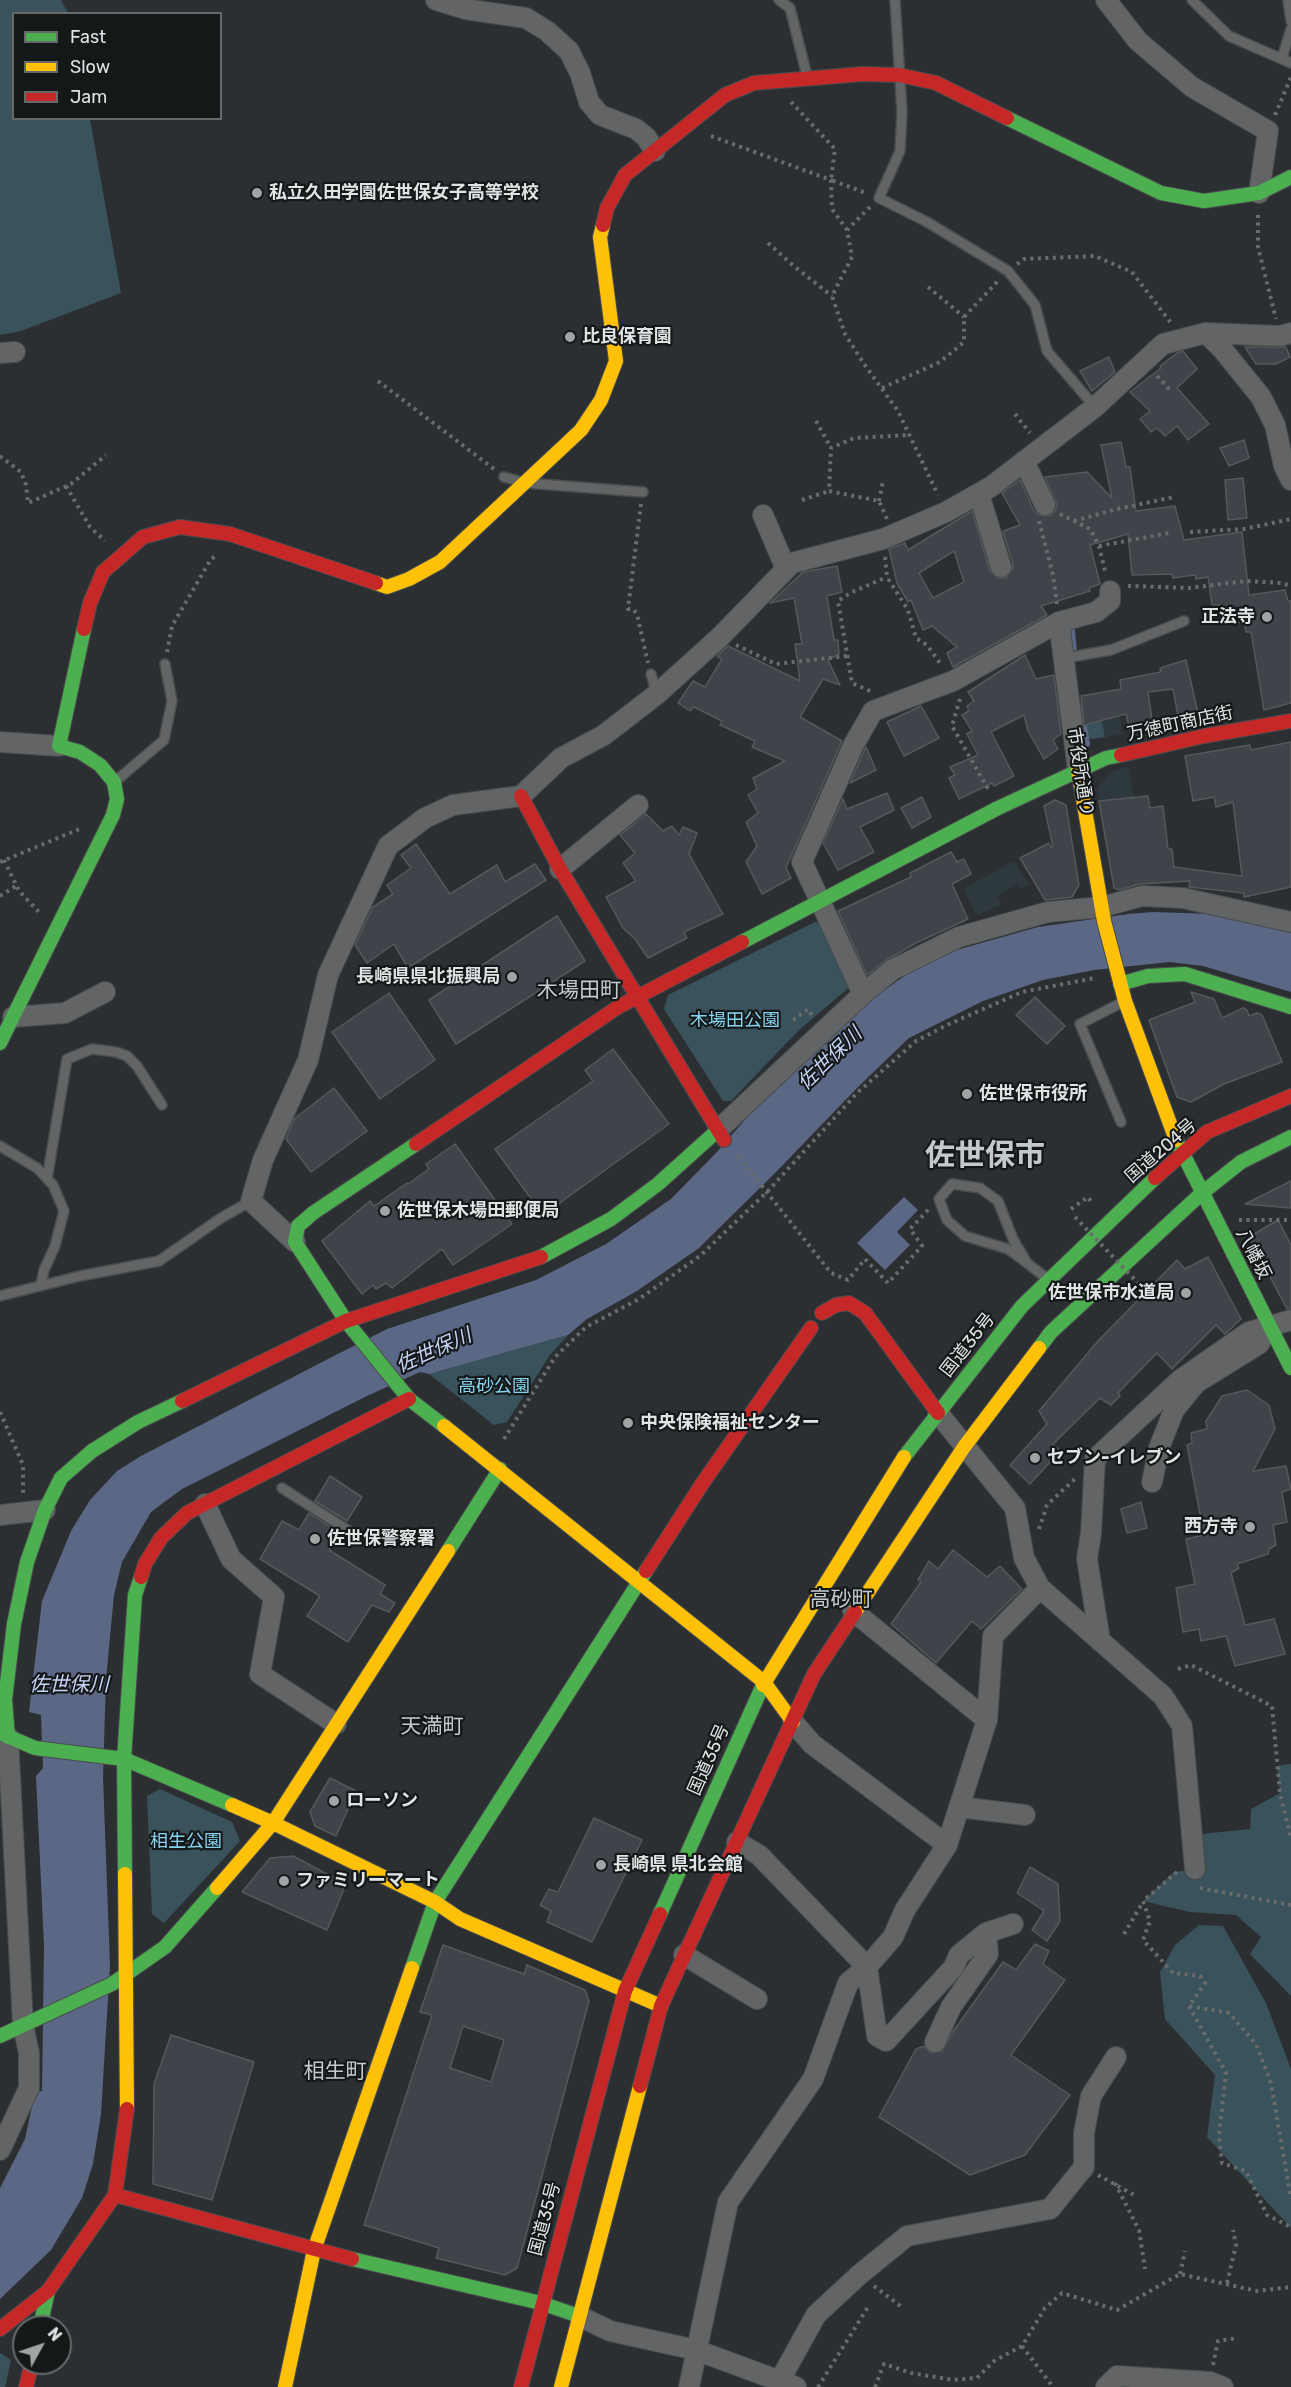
<!DOCTYPE html>
<html>
<head>
<meta charset="utf-8">
<style>
	body { margin:0 }
	#map { position:relative; width:1291px; height:2387px; overflow:hidden; background:#2c2f31; font-family:Rubik,sans-serif }
	canvas { display:block }
	.legend { position:absolute; left:12px; top:12px; width:210px; height:108px; box-sizing:border-box; background:#151819; border:2px solid #66696a; margin:0; padding:8px 10px; list-style:none; font-size:18px; color:#dfe3e4 }
	.legend li { display:flex; align-items:center; gap:12px; height:30px }
	.legend b { width:30px; border:2px solid #66696a }
	.north { position:absolute; left:12px; top:2315px; width:60px; height:60px; box-sizing:border-box; background:#151819; border:2px solid #66696a; border-radius:50%; rotate:50deg; font-size:16px; font-weight:700; line-height:24px; text-align:center; color:#dfe3e4 }
	.north::after { content:''; display:block; margin:auto; width:21px; height:27px; background:#a0a4a5; clip-path:polygon(50% 0,100% 100%,50% 72%,0 100%) }
</style>
</head>
<body>
<div id="map">
<canvas width="1291" height="2387"></canvas>
<ul class="legend">
<li><b style="height:8px;background:#4caf50"></b>Fast</li>
<li><b style="height:8px;background:#ffc107"></b>Slow</li>
<li><b style="height:8px;background:#c62828"></b>Jam</li>
</ul>
<div class="north">N</div>
</div>
<script>
const g = document.querySelector('canvas').getContext('2d');
g.lineJoin = 'round';
function fillPath(path, color) { g.fillStyle = color; g.fill(path, 'evenodd'); }
const poly = rows => new Path2D(rows.map(r => 'M' + r).join(''));
function trace(path, color, width, dash) { g.strokeStyle = color; g.lineWidth = width; g.lineCap = dash ? 'butt' : 'round'; g.setLineDash(dash || []); g.stroke(path); }
function write(font, color, halo, rows, align = 'center') {
  g.font = font + ' Rubik,"Noto Sans JP",sans-serif'; g.lineWidth = 4.5; g.setLineDash([]); g.textBaseline = 'middle'; g.strokeStyle = halo; g.fillStyle = color; for (const [text, x, y, turn = 0] of rows) {
    g.save(); g.translate(x, y); g.rotate((+turn || 0) * Math.PI / 180); g.textAlign = isNaN(turn) ? turn : align; if (halo) g.strokeText(text, 0, 0); g.fillText(text, 0, 0); g.restore();
  }
}
fillPath(poly([
	[1119,716,1123,734,1105,737,1102,721],
	[1128,766,1134,797,1099,802,1097,789,1111,772],
	[1014,861,1029,884,1021,889,1017,884,997,896,1002,904,977,916,963,889]
]), '#2e393e');
fillPath(poly([
	[0,0,61,0,68,13,14,14,14,118,90,119,121,293,21,331,0,335],
	[1102,721,1105,737,1092,739,1085,735,1084,725],
	[815,922,819,923,852,985,799,1030,731,1101,723,1101,664,1009,668,995],
	[568,1335,550,1355,507,1422,494,1425,429,1374],
	[1291,1764,1291,1996,1250,1954,1261,1937,1236,1915,1190,1912,1143,1901,1174,1872,1195,1869,1192,1835,1250,1829,1251,1809,1280,1793,1277,1766],
	[160,1789,232,1822,240,1841,164,1923,152,1914,147,1796],
	[1199,1925,1223,1926,1266,2003,1291,2069,1291,2228,1207,2137,1215,2075,1165,2019,1160,1972,1175,1945],
	[0,2353,11,2360,5,2387,0,2387]
]), '#39525c');
fillPath(poly([
	[1153,912,1216,914,1291,933,1291,992,1203,966,1170,962,1094,970,1043,980,983,1001,909,1038,859,1086,777,1171,699,1248,637,1291,587,1319,568,1335,429,1374,420,1372,367,1396,182,1489,151,1512,122,1562,114,1595,106,1679,103,1777,110,1965,101,2114,93,2164,82,2198,51,2250,0,2299,0,2188,25,2139,35,2092,42,2091,44,1946,36,1776,43,1768,41,1715,29,1712,42,1601,71,1531,90,1500,117,1471,141,1456,328,1359,387,1329,536,1280,606,1244,671,1199,716,1153,750,1114,867,1003,911,971,953,951,1038,927,1128,914],
	[904,1197,918,1210,897,1232,910,1245,885,1270,857,1243]
]), '#5a6886');
trace(poly([
	[1072,631,1074,652],
	[1081,709,1087,744]
]), '#5a6886', 6);
const building = poly([
	[1245,347,1286,347,1290,357,1276,364,1256,364,1245,347],
	[1183,351,1197,369,1177,388,1209,424,1188,440,1177,426,1165,436,1157,428,1151,432,1140,419,1150,411,1130,392,1161,368,1160,366,1177,353,1183,351],
	[1109,357,1115,372,1092,391,1080,371,1109,357],
	[1244,440,1249,458,1229,466,1220,448,1244,440],
	[1121,442,1126,467,1130,467,1136,511,1175,506,1184,540,1242,532,1249,595,1285,590,1288,601,1291,601,1291,703,1264,710,1251,632,1246,632,1244,622,1234,624,1230,616,1225,615,1220,605,1212,605,1208,577,1196,579,1195,575,1173,578,1172,574,1132,575,1128,534,1090,545,1100,584,1089,588,1090,591,1041,606,1047,615,953,667,947,653,957,647,932,626,923,630,911,600,908,602,897,583,889,549,905,543,908,550,972,511,990,571,998,578,1005,578,1012,570,1013,564,1003,531,1020,525,1002,493,1020,480,1034,511,1039,515,1050,516,1055,511,1057,505,1045,477,1087,472,1112,498,1101,445,1121,442],
	[954,551,964,582,933,598,919,573,954,551],
	[1243,478,1247,518,1228,520,1225,480,1243,478],
	[837,566,842,592,827,596,834,640,838,640,839,654,828,660,840,685,823,679,800,717,842,741,786,868,791,878,762,894,746,862,757,846,746,822,758,813,748,795,757,789,753,778,785,761,752,747,755,741,720,725,722,721,694,707,690,711,678,703,693,681,705,687,722,659,717,656,728,646,800,681,795,644,802,644,794,598,770,603,803,572,837,566],
	[1025,655,1036,679,1054,675,1061,734,1053,740,1058,749,1044,759,1028,731,1024,715,991,732,1014,776,994,786,992,783,959,799,949,778,955,775,950,767,978,755,967,734,972,731,962,715,969,711,967,706,974,701,968,692,1025,655],
	[1186,660,1199,718,1179,721,1173,689,1148,692,1153,726,1130,731,1126,714,1084,725,1081,696,1121,689,1120,680,1161,672,1160,668,1186,660],
	[921,706,939,738,904,756,887,722,921,706],
	[1291,742,1291,887,1244,897,1244,893,1189,887,1190,881,1139,884,1120,890,1114,888,1099,801,1148,796,1150,808,1163,806,1168,849,1172,849,1174,867,1242,876,1233,802,1216,807,1214,797,1193,801,1185,756,1250,745,1251,750,1291,742],
	[866,747,876,770,850,783,865,749,866,747],
	[887,793,894,810,860,827,874,852,838,870,823,843,843,799,847,809,887,793],
	[922,797,931,817,912,828,901,808,922,797],
	[1055,800,1066,805,1079,885,1072,897,1045,900,1020,858,1049,843,1051,847,1053,846,1044,806,1055,800],
	[646,814,663,831,672,826,679,835,683,827,697,833,689,854,723,914,684,932,687,938,648,958,635,939,623,928,606,897,636,881,623,863,635,853,620,835,646,814],
	[416,844,450,894,497,865,505,882,535,864,546,880,408,968,394,944,367,963,355,945,373,907,393,894,387,885,411,868,401,855,416,844],
	[951,852,957,862,964,859,971,874,952,884,968,919,916,943,885,961,867,975,838,911,911,877,910,873,951,852],
	[557,916,585,961,456,1044,429,1000,557,916],
	[1191,992,1214,999,1222,1018,1243,1008,1247,1010,1249,1016,1257,1013,1262,1015,1282,1062,1224,1084,1191,1102,1177,1097,1149,1020,1195,1002,1191,992],
	[389,993,435,1060,380,1099,332,1032,389,993],
	[1035,997,1065,1026,1047,1044,1016,1015,1035,997],
	[613,1049,669,1124,543,1215,495,1149,593,1081,585,1070,613,1049],
	[334,1088,367,1131,311,1172,286,1139,294,1119,334,1088],
	[455,1144,512,1224,453,1265,442,1249,392,1288,386,1283,376,1289,373,1285,362,1294,322,1241,370,1201,374,1206,407,1183,408,1184,429,1169,426,1164,455,1144],
	[1291,1181,1291,1208,1245,1204,1291,1181],
	[1278,1220,1291,1245,1291,1308,1287,1309,1249,1237,1278,1220],
	[1208,1257,1241,1319,1225,1334,1216,1325,1172,1369,1157,1353,1118,1393,1120,1396,1111,1405,1100,1398,1053,1444,1060,1451,1030,1484,1010,1465,1047,1424,1039,1411,1098,1341,1177,1260,1185,1269,1208,1257],
	[1247,1390,1269,1405,1275,1429,1253,1471,1286,1466,1291,1489,1282,1492,1287,1522,1273,1525,1276,1545,1269,1549,1268,1554,1237,1564,1239,1568,1231,1573,1245,1625,1274,1619,1285,1654,1235,1666,1226,1636,1201,1641,1199,1629,1183,1632,1176,1588,1195,1584,1186,1539,1204,1535,1187,1445,1192,1443,1191,1433,1207,1429,1206,1421,1222,1396,1247,1390],
	[330,1476,362,1497,347,1521,315,1501,330,1476],
	[1141,1502,1147,1528,1127,1533,1121,1509,1141,1502],
	[309,1513,339,1533,329,1550,385,1585,380,1594,395,1603,389,1612,372,1605,348,1642,307,1616,320,1596,260,1559,282,1521,299,1530,309,1513],
	[953,1550,987,1577,1000,1566,1022,1589,981,1629,972,1621,936,1663,891,1624,921,1582,918,1580,929,1561,938,1569,953,1550],
	[330,1778,356,1791,336,1836,315,1826,310,1812,330,1778],
	[594,1818,642,1840,592,1942,547,1922,551,1911,540,1905,549,1889,558,1892,594,1818],
	[293,1856,346,1884,327,1930,242,1892,270,1858,293,1856],
	[1030,1867,1058,1884,1060,1921,1047,1941,1032,1930,1044,1911,1017,1893,1030,1867],
	[1035,1944,1049,1951,1043,1964,1065,1980,1011,2055,1070,2095,1025,2155,970,2175,879,2117,916,2049,924,2046,931,2053,942,2051,952,2033,1003,1962,1016,1970,1035,1944],
	[443,1945,524,1974,527,1965,585,1990,589,2001,517,2268,505,2275,436,2258,439,2248,364,2225,432,2015,420,2012,443,1945],
	[463,2026,504,2040,491,2082,450,2068,463,2026],
	[171,2035,254,2062,212,2200,153,2184,154,2084,171,2035]
]);
fillPath(building, '#3e4449');
trace(building, '#56585a', 1.5);
const lane = poly([
	[779,0,790,8,807,76],
	[895,0,902,112,900,151,879,198,927,222,1008,271,1035,305,1047,351,1095,407],
	[1192,0,1229,36,1291,63],
	[1288,0,1291,21],
	[1282,58,1291,29],
	[504,477,526,483,643,492],
	[1065,658,1111,650,1184,621],
	[651,674,657,694],
	[117,780,164,740,172,701,165,664],
	[1121,1122,1080,1024,1123,1002],
	[0,1146,37,1168,53,1185,64,1211,55,1246,44,1270,41,1285],
	[47,1179,67,1059,92,1049,116,1052,127,1056,137,1066,162,1105],
	[1027,1263,1013,1239,998,1201,980,1188,952,1184,939,1199,947,1220,965,1236,1008,1249,1027,1263,1045,1277],
	[0,1296,80,1276,159,1261,221,1218,251,1201],
	[282,1488,349,1531]
]);
const street = poly([
	[436,0,465,9,526,18,547,31,569,51,580,73,589,102,600,115,636,129,646,137,655,151],
	[1106,0,1138,41,1192,87,1268,131,1259,193],
	[1206,333,1223,350,1261,397,1275,425,1284,466,1291,480],
	[0,353,15,352],
	[1024,461,1045,505],
	[979,494,1001,567],
	[763,515,786,569],
	[1059,622,1078,770],
	[0,742,59,746],
	[560,869,638,805],
	[863,994,802,862,854,744,873,711,953,681,1059,622,1096,612,1110,601,1110,591],
	[13,1017,65,1013,105,992],
	[718,1130,863,994,892,970,959,937,1048,912,1102,907,1142,896,1183,898,1291,922],
	[295,1242,251,1201,263,1160,308,1060,328,975,388,846,425,818,453,805,521,796,561,758,604,735,657,694,720,637,792,563,883,539,946,512,992,486,1095,407,1163,344,1206,333,1280,336,1291,333],
	[1152,1482,1159,1448,1174,1410,1196,1383,1259,1344,1269,1327],
	[205,1504,231,1559,274,1597,260,1674,336,1724],
	[0,1515,45,1510],
	[1040,1588,1163,1696,1182,1726,1195,1869],
	[853,1611,987,1720],
	[1100,1641,1087,1559,1091,1533,1095,1459,1180,1380,1249,1332,1291,1320],
	[793,1722,812,1744,947,1845],
	[959,1807,1025,1815],
	[737,1842,759,1855,867,1967,877,2036,886,2041,954,1967,959,1955,986,1933,1013,1924],
	[684,1955,757,1999],
	[935,2042,951,2007,988,1954,986,1933],
	[0,2150,29,2088,29,2053,23,2025,8,1737],
	[579,2316,610,2331,696,2350,796,2387],
	[780,2380,816,2315,859,2275,907,2236,1050,2209,1084,2167,1084,2133,1091,2096,1116,2057],
	[689,2387,728,2202,813,2079,848,1983,867,1967,893,1937,905,1910,947,1845,987,1720,993,1636,1040,1588,1024,1558,1015,1508,938,1413],
	[1106,2387,1117,2376,1210,2382,1223,2387]
]);
const fast = poly([
	[1007,118,1161,193,1204,201,1259,193,1291,177],
	[742,942,998,808,1106,758,1121,755],
	[1120,984,1148,976,1185,974,1291,1007],
	[0,1043,113,815,117,799,114,782,100,765,80,752,59,746,84,629],
	[1176,1140,1291,1368],
	[416,1144,313,1213,298,1226,295,1242,346,1321,409,1399,444,1426],
	[541,1257,611,1219,658,1184,718,1130],
	[1039,1348,1051,1332,1202,1193,1241,1162,1291,1137],
	[904,1457,1022,1306,1155,1178],
	[448,1551,500,1469],
	[0,1733,35,1748,124,1759,232,1805],
	[8,1737,5,1700,14,1624,27,1562,45,1510,61,1478,92,1451,138,1422,182,1401],
	[125,1874,124,1759,135,1595,141,1577],
	[660,1914,763,1685],
	[412,1968,435,1902,646,1571],
	[0,2036,112,1984,165,1947,217,1888],
	[352,2259,541,2303,579,2316],
	[40,2327,48,2291]
]);
const slow = poly([
	[376,583,387,587,409,579,440,562,581,430,601,400,616,361,600,237,603,225],
	[1078,770,1104,921,1125,1001,1176,1140],
	[444,1426,764,1682,793,1722],
	[855,1612,964,1447,1039,1348],
	[763,1685,904,1457],
	[232,1805,273,1823,435,1902,460,1919,661,2006],
	[125,1874,127,2109],
	[217,1888,273,1823,448,1551],
	[285,2387,314,2250,412,1968],
	[561,2387,640,2086]
]);
const jam = poly([
	[603,225,607,208,625,175,725,95,754,83,863,74,899,75,936,83,1007,118],
	[84,629,90,603,103,572,143,537,180,527,230,534,376,583],
	[1121,755,1204,736,1291,721],
	[521,796,560,869,724,1140],
	[416,1144,618,1007,742,942],
	[1155,1178,1207,1132,1291,1096],
	[822,1313,836,1305,849,1303,865,1313,938,1413],
	[182,1401,346,1321,541,1257],
	[646,1571,702,1484,811,1328],
	[141,1577,145,1564,161,1538,187,1513,409,1399],
	[640,2086,661,2006,814,1674,855,1612],
	[115,2195,352,2259],
	[0,2329,48,2291,115,2195,127,2109],
	[26,2387,32,2363],
	[521,2387,625,1991,660,1914]
]);
trace(lane, '#494c4d', 12);
trace(street, '#494c4d', 22);
trace(fast, '#494c4d', 16);
trace(slow, '#494c4d', 16);
trace(jam, '#494c4d', 16);
trace(poly([
	[791,102,835,149,831,180,866,193],
	[1275,115,1291,77],
	[711,136,831,180,832,209,847,230],
	[870,207,847,230,852,257,832,296,845,334,864,364,898,411,938,495],
	[1258,215,1258,247,1276,319],
	[768,243,795,267,832,296],
	[1017,264,1024,259,1095,256,1132,272,1171,323],
	[928,287,964,317],
	[1157,376,1172,392],
	[378,381,494,469],
	[882,388,940,362,964,342,964,317,998,281],
	[1015,414,1030,433],
	[816,421,831,448],
	[0,456,21,472,26,485,28,503,71,484,106,455],
	[66,486,90,527,105,541],
	[802,500,829,491],
	[879,501,883,481],
	[641,504,628,609,633,609,637,614,648,663],
	[1060,514,1090,529,1099,546,1106,575],
	[887,519,879,501,829,491,831,448,854,438,909,435],
	[1039,521,1053,575,1057,604],
	[1074,521,1117,509,1174,497],
	[1190,532,1244,529,1291,519],
	[1099,546,1169,533],
	[885,557,887,577,908,610,916,638,927,645,942,666],
	[1128,586,1189,588,1246,581,1281,583,1291,586],
	[736,645,776,664,847,656],
	[167,652,172,626,211,559,216,556],
	[870,691,852,683,838,601,852,592,887,577],
	[960,699,952,726,988,789],
	[4,860,19,891,39,912],
	[0,862,82,828],
	[0,896,16,886],
	[793,1020,808,1009,813,1017],
	[738,1156,831,1273,848,1280,865,1259,888,1283,922,1246,910,1229,929,1209],
	[1071,1209,1088,1197,1092,1203],
	[1239,1220,1291,1220],
	[0,1412,23,1465,23,1494],
	[504,1439,555,1357,586,1327,639,1299,700,1256,768,1191,857,1093,916,1041,947,1025,1022,992,1095,978],
	[1039,1529,1047,1505,1076,1478],
	[1178,1669,1191,1665,1272,1706,1280,1794,1291,1837],
	[1177,1872,1143,1901,1150,1921,1143,1940,1173,1973,1200,1976,1205,1983,1189,2006,1229,2013,1256,2044,1271,2083,1291,2199],
	[1200,1888,1291,1905],
	[1124,1934,1143,1902],
	[1189,2006,1226,2073,1219,2136,1222,2163,1246,2171,1267,2215,1291,2227],
	[1098,2175,1136,2196],
	[1115,2183,1139,2230,1145,2269],
	[1180,2274,1185,2251],
	[1227,2283,1236,2245,1233,2230],
	[874,2286,903,2308],
	[1022,2346,1053,2387],
	[1213,2365,1218,2341,1238,2338],
	[818,2387,868,2307],
	[875,2387,884,2364,911,2373,953,2380,977,2378,994,2361,1022,2346,1045,2308,1062,2293,1117,2310,1180,2274,1257,2291,1291,2287]
]), '#6a6c6c', 4, [3, 4.5]);
trace(lane, '#626465', 9);
trace(street, '#626465', 20);
trace(fast, '#4caf50', 14);
trace(slow, '#ffc107', 14);
trace(jam, '#c62828', 14);
trace(poly([
	[1075,1217,1138,1283]
]), '#6a6c6c', 4, [3, 4.5]);
for (const [x, y, r, color] of [
	[257,193,6,"#a0a4a5"],
	[570,337,6,"#a0a4a5"],
	[1267,617,6,"#a0a4a5"],
	[512,977,6,"#a0a4a5"],
	[967,1094,6,"#a0a4a5"],
	[385,1211,6,"#a0a4a5"],
	[1186,1293,6,"#a0a4a5"],
	[628,1423,6,"#a0a4a5"],
	[1035,1458,6,"#a0a4a5"],
	[1250,1527,6,"#a0a4a5"],
	[315,1539,6,"#a0a4a5"],
	[334,1801,6,"#a0a4a5"],
	[601,1865,6,"#a0a4a5"],
	[284,1881,6,"#a0a4a5"]
]) { const dot = new Path2D(); dot.arc(x, y, r, 0, 2 * Math.PI); g.fillStyle = color; g.fill(dot); trace(dot, '#151819', 2); }
write('bold 18px', '#dfe3e4', '#151819', [
	["私立久田学園佐世保女子高等学校",269,193],
	["比良保育園",582,337],
	["正法寺",1255,617,"right"],
	["長崎県県北振興局",500,977,"right"],
	["佐世保市役所",979,1094],
	["佐世保木場田郵便局",397,1211],
	["佐世保市水道局",1174,1293,"right"],
	["中央保険福祉センター",640,1423],
	["セブン-イレブン",1047,1458],
	["西方寺",1238,1527,"right"],
	["佐世保警察署",327,1539],
	["ローソン",346,1801],
	["長崎県 県北会館",613,1865],
	["ファミリーマート",296,1881]
], 'left');
write('18px', '#dfe3e4', '#151819', [
	["万徳町商店街",1180,724,-12],
	["市役所通り",1080,772,81],
	["国道204号",1161,1151,-41],
	["八幡坂",1253,1254,63],
	["国道35号",968,1345,-52],
	["国道35号",709,1760,-66],
	["国道35号",545,2219,-75]
]);
write('18px', '#87d2ee', '#151819', [
	["木場田公園",735,1021],
	["高砂公園",494,1387],
	["相生公園",186,1842]
]);
write('italic 20px', '#c4d4f6', '#151819', [
	["佐世保川",830,1059,-44],
	["佐世保川",434,1351,-24],
	["佐世保川",69,1685]
]);
write('21px', '#c3cacd', '#151819', [
	["木場田町",579,991],
	["高砂町",841,1600],
	["天満町",432,1727],
	["相生町",335,2072]
]);
write('bold 30px', '#c3cacd', '#151819', [
	["佐世保市",985,1156]
]);
</script>
</body>
</html>
